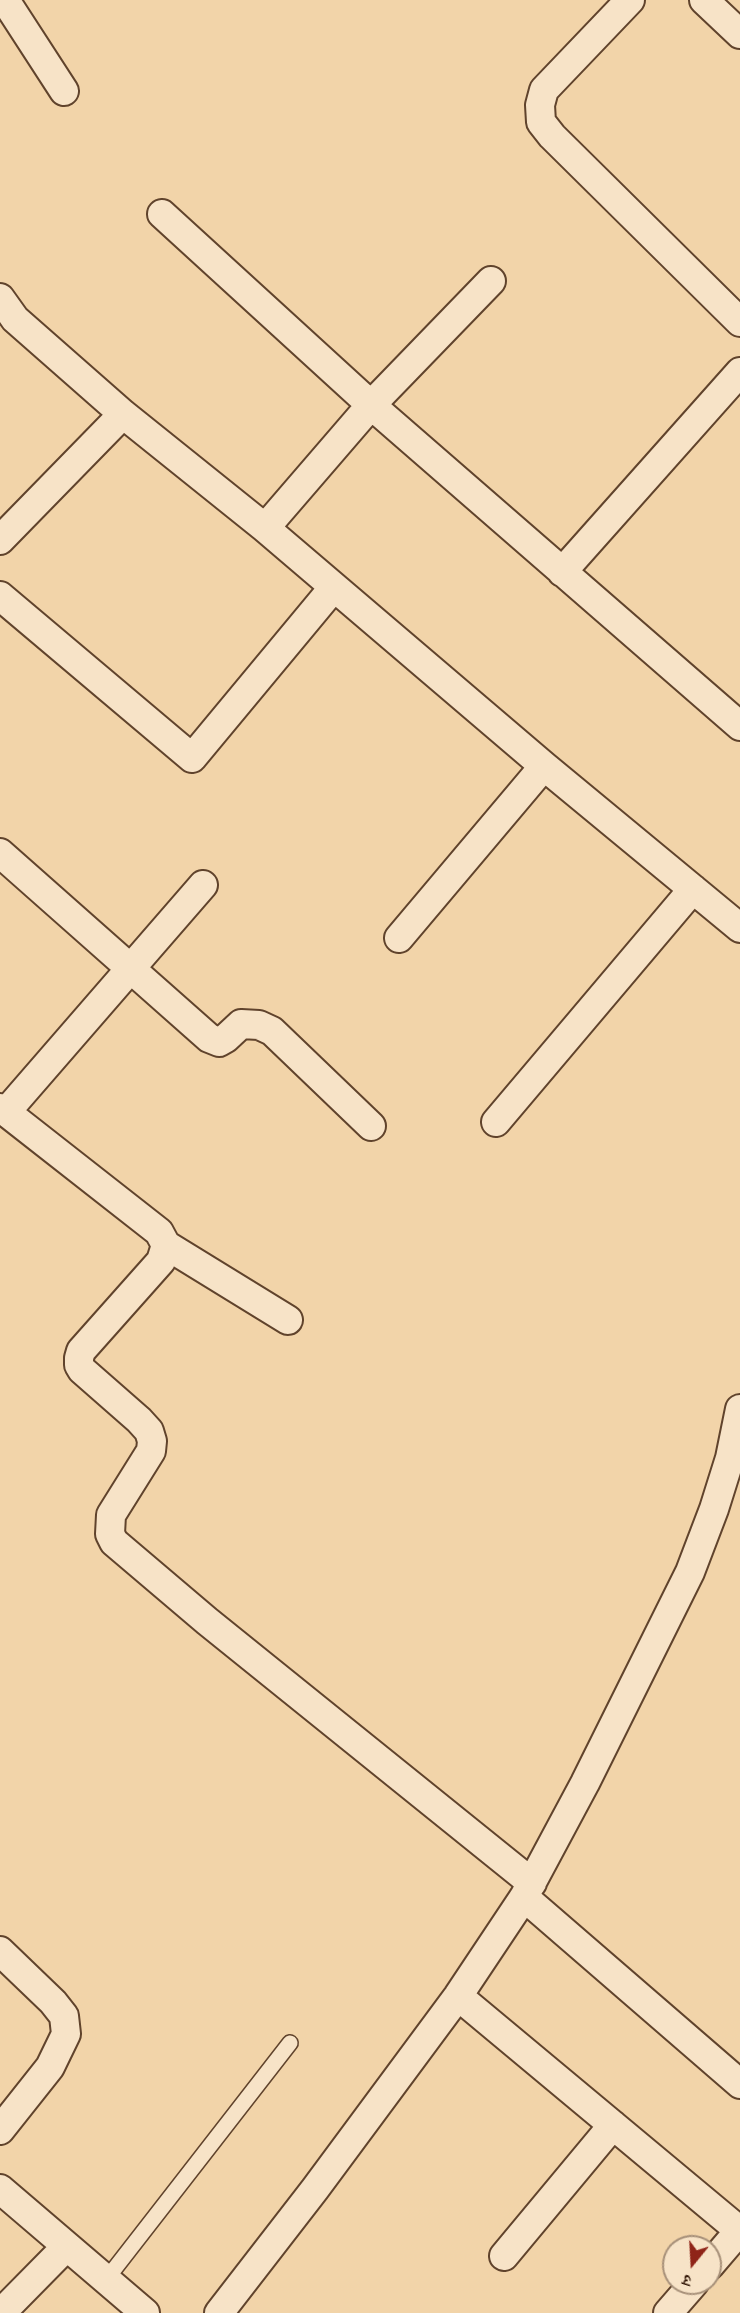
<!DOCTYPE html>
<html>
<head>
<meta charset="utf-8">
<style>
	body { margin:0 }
	#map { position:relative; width:740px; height:2313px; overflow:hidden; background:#f2d4a9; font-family:"IM FELL Double Pica","Noto Serif Devanagari",serif }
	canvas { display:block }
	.north { position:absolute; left:662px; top:2235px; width:60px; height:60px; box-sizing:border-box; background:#f7e3c7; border:2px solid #a79079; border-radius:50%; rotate:198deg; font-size:16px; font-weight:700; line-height:24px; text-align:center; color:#2f1303 }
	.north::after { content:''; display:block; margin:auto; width:21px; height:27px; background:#8f2418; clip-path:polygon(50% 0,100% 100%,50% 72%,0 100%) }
</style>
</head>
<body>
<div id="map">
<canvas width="740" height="2313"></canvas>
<div class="north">उ</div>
</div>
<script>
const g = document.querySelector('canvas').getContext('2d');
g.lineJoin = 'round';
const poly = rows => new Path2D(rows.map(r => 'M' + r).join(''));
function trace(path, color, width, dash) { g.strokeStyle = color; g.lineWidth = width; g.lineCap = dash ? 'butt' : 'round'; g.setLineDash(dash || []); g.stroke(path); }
const lane = poly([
	[105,2281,290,2043]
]);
const street = poly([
	[5,0,64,91],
	[630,0,544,90,540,105,541,122,552,136,740,322],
	[704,0,740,34],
	[162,214,371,405,740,726],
	[0,298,15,319,123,414,265,528,544,766,740,928],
	[265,528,371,405,491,281],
	[0,540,123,414],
	[562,572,740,372],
	[0,596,192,758,334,587],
	[0,853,209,1038,219,1042,226,1038,241,1024,259,1025,272,1031,371,1126],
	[399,938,544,766],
	[0,1108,6,1112,203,885],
	[6,1112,159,1232,166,1245,161,1261,81,1351,79,1358,79,1365,82,1370,139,1420,149,1431,152,1441,151,1451,111,1515,110,1534,114,1542,207,1621,532,1883],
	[496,1122,693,889],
	[166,1245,288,1320],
	[524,1897,740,2084],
	[0,1951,53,2002,64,2016,66,2034,50,2067,0,2130],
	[458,1996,740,2231],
	[0,2189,145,2313],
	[504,2256,613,2125],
	[710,2265,740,2230],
	[1,2313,66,2247],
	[219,2313,315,2189,458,1996,524,1897,585,1783,690,1572,714,1509,730,1458,740,1409],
	[668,2313,694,2283]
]);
trace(lane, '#60432c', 18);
trace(street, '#60432c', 32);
trace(lane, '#f7e3c7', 15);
trace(street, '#f7e3c7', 28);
</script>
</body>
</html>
